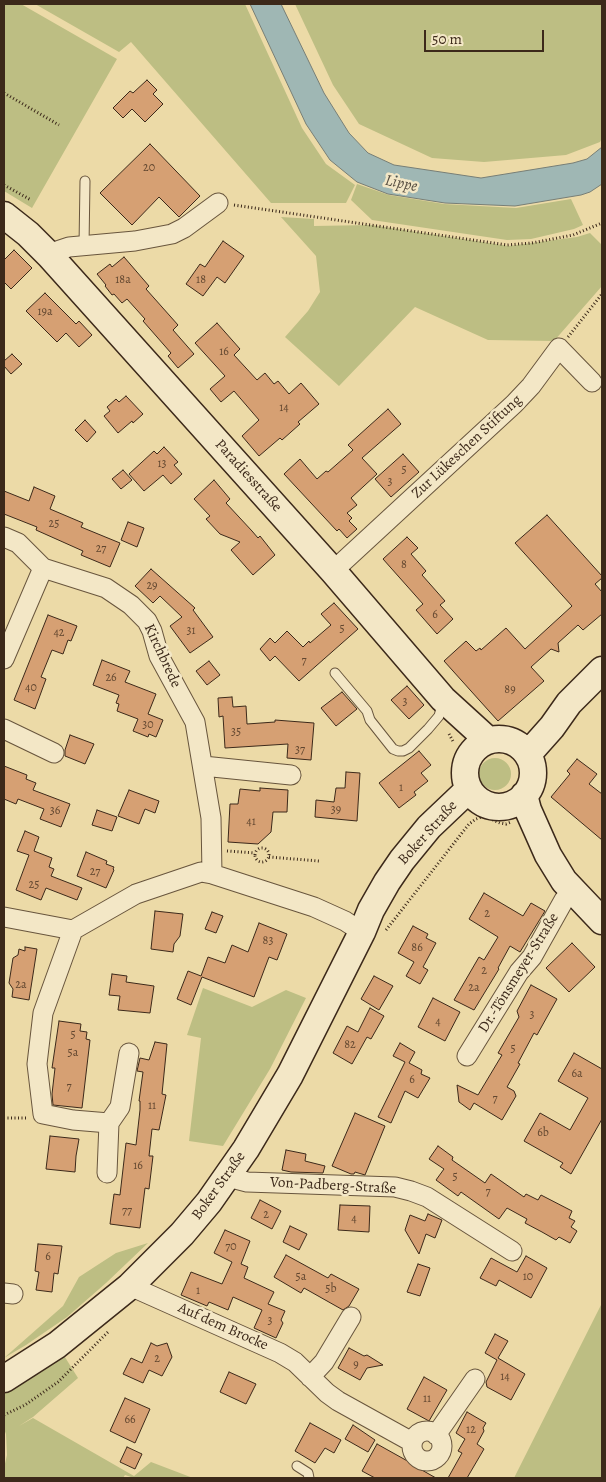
<!DOCTYPE html>
<html>
<head>
<meta charset="utf-8">
<style>
	body { margin:0 }
	#map { position:relative; width:606px; height:1482px; overflow:hidden; background:#ecdaa7; font-family:Alegreya,serif }
	canvas { display:block }
	.frame { position:absolute; inset:0; border:5px solid #3c291a; pointer-events:none }
	.scale { position:absolute; left:424px; top:30px; width:120px; height:22px; box-sizing:border-box; border:2px solid #3c291a; border-top:0; padding-left:6px; font-size:15px; line-height:18px; white-space:nowrap; color:#3c291a; -webkit-text-stroke:4px #f3e7c6; paint-order:stroke }
</style>
</head>
<body>
<div id="map">
<canvas width="606" height="1482"></canvas>
<div class="frame"></div>
<div class="scale">50 m</div>
</div>
<script>
const g = document.querySelector('canvas').getContext('2d');
g.lineJoin = 'round';
function fillPath(path, color) { g.fillStyle = color; g.fill(path, 'evenodd'); }
const poly = rows => new Path2D(rows.map(r => 'M' + r).join(''));
function trace(path, color, width, dash) { g.strokeStyle = color; g.lineWidth = width; g.lineCap = dash ? 'butt' : 'round'; g.setLineDash(dash || []); g.stroke(path); }
function write(font, color, halo, rows, align = 'center') {
  g.font = font + ' Alegreya,serif'; g.lineWidth = 5; g.setLineDash([]); g.textBaseline = 'middle'; g.strokeStyle = halo; g.fillStyle = color; for (const [text, x, y, turn = 0] of rows) {
    g.save(); g.translate(x, y); g.rotate((+turn || 0) * Math.PI / 180); g.textAlign = isNaN(turn) ? turn : align; if (halo) g.strokeText(text, 0, 0); g.fillText(text, 0, 0); g.restore();
  }
}
fillPath(poly([
	[4,4,21,4,117,59,32,208,4,191],
	[35,4,245,4,302,128,326,164,355,185,346,203,271,203,131,42,119,52],
	[295,4,602,4,602,138,600,142,566,155,484,162,432,158,359,124,333,85],
	[357,184,389,195,444,204,516,208,571,199,583,225,574,229,531,239,507,240,372,220,351,200],
	[281,217,314,219,314,226,371,225,509,246,577,237,590,233,602,245,602,286,554,341,488,340,415,307,339,386,285,337,308,311,320,292,316,256],
	'479 774a16 16 0 1 1 32 0a16 16 0 1 1-32 0Z',
	[203,988,252,1007,286,990,306,998,270,1069,223,1146,189,1141,201,1038,187,1035],
	[148,1243,106,1283,67,1317,26,1345,4,1358,63,1306,79,1277,116,1253],
	[602,1303,602,1478,514,1478],
	[63,1354,78,1378,33,1417,19,1426,33,1418,134,1476,151,1462,193,1478,134,1478,125,1475,123,1478,4,1478,4,1468,7,1455,6,1434,4,1429,4,1392]
]), '#bdbe83');
const water = poly([
	[250,4,281,4,324,93,349,133,368,153,394,165,481,178,573,163,587,159,602,147,602,184,590,192,581,195,515,206,445,203,388,194,357,182,330,160,306,124,250,4]
]);
fillPath(water, '#9fb7b4');
trace(water, '#777e76', 1);
const building = poly([
	[147,80,157,90,153,94,163,104,145,122,132,109,123,118,113,108,130,91,133,93,147,80],
	[150,144,200,196,179,217,159,197,132,225,100,193,150,144],
	[223,241,244,256,225,283,217,277,203,296,186,284,200,264,205,267,223,241],
	[14,250,32,268,11,289,4,282,4,260,14,250],
	[124,257,149,286,146,289,178,325,173,330,194,354,178,368,168,356,171,353,143,321,145,319,127,299,122,303,114,294,112,295,105,286,106,285,97,274,110,264,112,267,124,257],
	[45,293,76,324,79,321,92,335,79,347,66,333,57,342,26,311,45,293],
	[217,323,240,349,234,355,257,380,265,373,274,384,278,381,289,394,301,383,319,404,298,422,300,424,282,440,280,438,259,456,242,436,259,420,234,391,221,402,210,389,225,376,195,343,217,323],
	[12,354,22,364,11,374,4,366,4,361,12,354],
	[126,396,143,414,133,423,132,421,118,433,104,416,110,411,107,407,116,399,119,402,126,396],
	[388,409,401,424,362,458,377,474,351,498,357,505,347,513,352,518,349,521,357,529,347,538,339,529,337,531,284,474,300,459,317,479,326,471,328,472,353,450,348,445,388,409],
	[85,420,96,432,87,442,75,430,85,420],
	[164,447,178,462,174,465,182,474,171,484,163,475,144,491,129,474,154,451,157,454,164,447],
	[403,454,419,472,391,497,375,479,403,454],
	[123,470,132,480,121,489,112,479,123,470],
	[214,480,230,499,226,503,252,531,258,538,260,536,275,555,253,575,231,550,240,542,220,534,206,519,210,516,194,499,214,480],
	[34,487,55,496,50,509,83,523,81,527,120,543,110,567,81,555,83,551,36,530,37,527,4,514,4,491,29,501,34,487],
	[547,515,602,576,602,578,595,584,602,592,602,614,583,630,578,625,558,643,559,652,551,649,531,667,544,681,498,721,444,661,466,641,476,651,480,648,481,650,506,628,525,649,572,606,515,543,547,515],
	[128,522,144,528,137,547,121,540,128,522],
	[407,537,418,548,411,554,426,571,422,575,445,601,440,605,453,619,437,634,416,610,423,604,383,559,407,537],
	[151,569,195,608,193,610,213,637,190,653,170,626,182,617,160,596,153,603,135,586,151,569],
	[334,603,358,629,299,681,275,656,270,661,260,649,270,638,275,643,287,631,303,647,309,641,310,643,331,625,321,614,334,603],
	[48,615,77,626,71,641,68,640,63,654,52,650,41,677,46,679,35,709,14,700,48,615],
	[102,660,130,671,125,682,156,694,148,714,163,720,156,737,149,734,148,737,133,731,138,719,117,711,119,704,116,703,119,695,93,685,102,660],
	[209,661,220,675,207,685,196,671,209,661],
	[407,686,424,705,409,719,391,700,407,686],
	[342,692,357,709,336,726,321,708,342,692],
	[232,697,233,707,246,706,247,724,275,722,275,720,314,723,311,760,287,758,288,744,225,748,223,716,219,717,218,698,232,697],
	[70,735,94,744,85,764,65,756,65,750,70,735],
	[419,751,431,765,421,773,428,781,414,792,416,795,399,808,379,783,419,751],
	[577,759,597,774,589,784,602,794,602,840,551,797,570,774,567,771,577,759],
	[4,766,27,775,26,779,36,783,33,790,70,804,61,827,40,819,44,809,18,799,16,804,4,799,4,766],
	[346,772,360,773,357,821,315,817,316,800,334,802,336,788,345,788,346,772],
	[260,788,288,790,287,812,273,812,271,832,258,844,228,842,230,804,238,804,240,789,260,791,260,788],
	[129,790,159,801,155,813,145,809,139,824,118,816,129,790],
	[97,810,117,817,112,831,92,825,97,810],
	[25,831,39,837,34,851,52,858,49,867,54,869,51,876,82,888,77,900,46,888,41,900,16,890,29,855,17,851,25,831],
	[86,852,107,861,106,864,114,867,113,869,114,870,106,888,77,876,86,852],
	[484,893,523,916,531,903,545,911,520,952,510,946,498,968,499,969,474,1010,454,1000,479,957,484,960,498,937,469,919,484,893],
	[155,911,183,914,180,936,174,944,173,952,151,949,155,911],
	[212,912,223,916,216,933,205,929,212,912],
	[259,923,287,934,277,960,269,957,254,997,202,977,191,1005,177,999,188,971,201,976,208,957,225,963,232,945,248,952,259,923],
	[413,926,428,934,426,938,436,943,423,967,428,970,420,984,406,976,414,962,398,953,413,926],
	[572,943,595,967,569,992,546,968,572,943],
	[25,947,37,949,29,1000,12,997,13,989,9,983,13,958,18,955,19,949,25,951,25,947],
	[112,974,127,976,126,982,154,986,150,1013,118,1010,120,996,109,995,112,974],
	[374,976,393,986,379,1010,361,999,374,976],
	[531,985,557,999,537,1035,534,1033,518,1063,520,1064,507,1087,514,1091,516,1096,502,1120,474,1103,470,1110,459,1102,457,1085,478,1095,502,1055,498,1053,519,1017,517,1011,531,985],
	[433,998,460,1012,445,1041,418,1027,433,998],
	[370,1008,384,1016,371,1039,367,1037,352,1064,333,1053,347,1026,358,1032,370,1008],
	[59,1021,81,1024,80,1031,87,1032,86,1039,90,1040,82,1108,53,1105,52,1094,55,1068,52,1068,59,1021],
	[155,1042,167,1044,162,1094,166,1095,159,1130,152,1129,149,1156,153,1156,149,1189,145,1188,140,1228,110,1224,114,1194,120,1195,126,1143,136,1145,140,1110,140,1101,139,1101,143,1072,137,1071,140,1058,149,1060,155,1042],
	[400,1043,415,1052,409,1063,422,1070,421,1074,430,1078,418,1098,405,1091,391,1123,378,1117,405,1062,393,1056,400,1043],
	[574,1053,602,1069,602,1119,571,1174,560,1167,563,1163,524,1141,540,1113,570,1130,588,1098,558,1081,574,1053],
	[355,1113,385,1126,365,1175,355,1172,354,1174,351,1174,332,1166,355,1113],
	[50,1136,79,1139,76,1156,75,1172,46,1169,50,1136],
	[438,1146,453,1157,452,1160,485,1183,491,1174,524,1197,526,1194,538,1200,541,1195,572,1211,569,1218,575,1221,571,1227,577,1231,570,1243,559,1237,556,1240,542,1232,525,1223,527,1219,507,1208,499,1219,461,1192,458,1196,436,1180,444,1169,429,1159,438,1146],
	[286,1150,306,1154,305,1161,325,1166,323,1173,291,1172,282,1170,286,1150],
	[260,1200,281,1211,272,1229,251,1218,260,1200],
	[340,1205,370,1206,369,1232,338,1230,340,1205],
	[428,1214,442,1220,435,1238,426,1234,419,1254,405,1230,410,1215,425,1221,428,1214],
	[290,1226,307,1234,299,1250,283,1242,290,1226],
	[225,1230,250,1241,241,1264,248,1267,244,1278,274,1292,268,1304,285,1311,281,1320,283,1323,276,1338,254,1328,262,1310,233,1297,228,1310,209,1302,207,1306,181,1295,191,1272,222,1284,232,1262,214,1253,225,1230],
	[38,1244,62,1246,58,1274,54,1273,52,1292,36,1290,39,1272,35,1271,38,1244],
	[286,1255,328,1278,331,1274,359,1289,349,1306,343,1310,304,1288,301,1293,274,1277,286,1255],
	[526,1256,547,1268,531,1298,499,1280,496,1286,480,1278,491,1258,517,1272,526,1256],
	[418,1264,430,1268,420,1296,407,1292,418,1264],
	[495,1334,508,1341,498,1358,525,1374,511,1400,487,1387,486,1382,497,1360,485,1353,495,1334],
	[151,1343,157,1346,167,1343,172,1357,162,1376,149,1370,143,1383,123,1374,131,1358,142,1363,151,1343],
	[349,1348,364,1356,367,1355,383,1365,367,1368,360,1380,338,1368,349,1348],
	[229,1372,256,1384,246,1404,220,1392,229,1372],
	[424,1377,447,1390,429,1421,407,1409,424,1377],
	[125,1398,150,1409,135,1443,110,1431,125,1398],
	[467,1412,486,1423,483,1428,484,1431,477,1444,484,1449,467,1478,448,1478,462,1453,458,1451,465,1439,456,1433,467,1412],
	[310,1423,341,1440,334,1453,325,1448,315,1463,295,1451,310,1423],
	[353,1425,375,1440,368,1452,345,1439,353,1425],
	[377,1444,420,1468,420,1469,436,1478,375,1478,362,1471,377,1444],
	[127,1447,142,1454,135,1469,120,1462,127,1447]
]);
fillPath(building, '#d6a073');
trace(building, '#3c291a', 1);
const lane = poly([
	[84,246,85,181],
	[335,673,367,711,370,720,393,749,398,751,403,751,409,748,428,729,439,716,442,704],
	[297,1466,308,1473,309,1478]
]);
const street = poly([
	[50,256,57,251,69,247,135,241,172,234,184,228,218,203],
	[4,537,18,543,43,568,106,588,131,605,147,621,152,631,159,656,195,722,211,818,212,874],
	[333,571,514,404,531,386,559,348,592,382],
	[4,659,43,568],
	[4,729,54,753],
	[203,766,291,775],
	[4,917,73,930,136,894,201,872,212,874,314,907,345,921,362,932],
	[73,930,43,1013,37,1064,43,1114,73,1120,109,1123,107,1173],
	[467,1056,519,972,532,957,564,900,573,891],
	[109,1123,120,1107,129,1053],
	[228,1177,247,1182,395,1187,411,1191,427,1197,512,1251],
	[130,1286,280,1353,295,1362,327,1393,338,1401,412,1442],
	[4,1293,13,1294],
	[310,1377,324,1362,351,1317],
	'412 1446a15 15 0 1 1 30 0a15 15 0 1 1-30 0Z',
	[436,1435,475,1379]
]);
const secondary = poly([
	[4,215,28,234,50,256,333,571,443,699,488,740],
	'465 773a34 34 0 1 1 68 0a34 34 0 1 1-68 0Z',
	[528,754,552,727,569,703,602,670],
	[524,795,528,810,548,855,564,881,602,921],
	[4,1379,57,1345,130,1286,182,1234,209,1202,246,1149,290,1075,362,932,371,910,387,882,402,860,429,827,469,789]
]);
trace(lane, '#68553d', 11);
trace(street, '#68553d', 21);
trace(secondary, '#3c291a', 29);
trace(poly([
	[4,93,59,125],
	[4,185,31,200],
	[234,205,507,245,532,243,573,235,602,223],
	[568,337,602,294],
	[449,734,454,743],
	'255 855a7 7 0 1 1 14 0a7 7 0 1 1-14 0Z',
	[227,851,255,853],
	[269,857,319,861],
	[386,930,469,824,476,819,484,816,500,823,506,824,511,822],
	[4,1118,28,1118],
	[4,1415,25,1405,58,1382,108,1332]
]), '#3c291a', 3, [1, 2.5]);
trace(lane, '#f3e7c6', 9);
trace(street, '#f3e7c6', 19);
trace(secondary, '#f3e7c6', 26);
write('12px', '#624730', null, [
	["20",149,168],
	["18a",123,280],
	["18",201,280],
	["19a",45,312],
	["16",224,352],
	["14",284,408],
	["13",162,464],
	["5",404,470],
	["3",390,482],
	["25",54,524],
	["27",101,549],
	["8",404,565],
	["29",152,586],
	["6",435,615],
	["5",342,629],
	["31",191,631],
	["42",59,633],
	["7",304,661],
	["26",111,678],
	["40",31,688],
	["89",510,690],
	["3",405,702],
	["30",148,725],
	["35",236,732],
	["37",300,750],
	["1",401,788],
	["39",336,810],
	["36",55,811],
	["41",251,822],
	["27",95,872],
	["25",34,885],
	["2",487,914],
	["83",268,941],
	["86",417,948],
	["2",484,971],
	["2a",21,985],
	["2a",474,988],
	["3",532,1015],
	["4",438,1022],
	["5",73,1035],
	["82",350,1045],
	["5",513,1049],
	["5a",73,1053],
	["6a",577,1074],
	["6",412,1080],
	["7",69,1087],
	["7",495,1099],
	["11",152,1106],
	["6b",543,1133],
	["16",138,1166],
	["5",455,1177],
	["7",488,1192],
	["77",127,1211],
	["2",266,1215],
	["4",354,1219],
	["70",231,1247],
	["6",48,1257],
	["5a",301,1277],
	["10",528,1277],
	["5b",331,1289],
	["1",198,1291],
	["3",270,1321],
	["2",157,1359],
	["9",356,1365],
	["14",505,1377],
	["11",427,1399],
	["66",130,1420],
	["12",471,1430]
]);
write('15px', '#3c291a', '#f3e7c6', [
	["Zur Lükeschen Stiftung",467,447,-43],
	["Paradiesstraße",248,476,48],
	["Kirchbrede",162,656,65],
	["Boker Straße",428,833,-48],
	["Dr.-Tönsmeyer-Straße",519,973,-58],
	["Boker Straße",219,1186,-54],
	["Von-Padberg-Straße",333,1186,3],
	["Auf dem Brocke",223,1327,24]
]);
write('italic 16px', '#554c40', '#f3e7c6', [
	["Lippe",401,184,12]
]);
</script>
</body>
</html>
